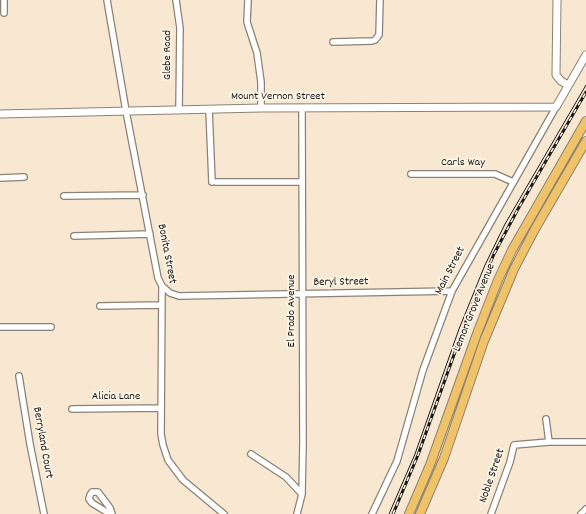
<!DOCTYPE html>
<html>
<head>
<meta charset="utf-8">
<style>
	body { margin:0 }
	canvas { display:block; background:#f8e8d2 }
</style>
</head>
<body>
<canvas width="586" height="514"></canvas>
<script>
const g = document.querySelector('canvas').getContext('2d');
g.lineJoin = 'round';
const poly = rows => new Path2D(rows.map(r => 'M' + r).join(''));
function trace(path, color, width, dash) { g.strokeStyle = color; g.lineWidth = width; g.lineCap = dash ? 'butt' : 'round'; g.setLineDash(dash || []); g.stroke(path); }
function write(font, color, halo, rows, align = 'center') {
  g.font = font + ' Dekko,sans-serif'; g.lineWidth = 3.5; g.setLineDash([]); g.textBaseline = 'middle'; g.strokeStyle = halo; g.fillStyle = color; for (const [text, x, y, turn = 0] of rows) {
    g.save(); g.translate(x, y); g.rotate((+turn || 0) * Math.PI / 180); g.textAlign = isNaN(turn) ? turn : align; if (halo) g.strokeText(text, 0, 0); g.fillText(text, 0, 0); g.restore();
  }
}
const minor = poly([
	[107,0,126,111,158,278,162,286,161,434,163,445,168,460,183,480,224,514],
	[176,0,180,28,179,110],
	[248,0,247,22,257,53,261,82,261,108],
	[4,13,4,0],
	[333,42,372,41,375,40,379,35,380,0],
	[209,109,212,182],
	[411,174,495,174,513,182],
	[0,178,24,177],
	[216,182,302,182],
	[64,196,143,195],
	[74,236,150,234],
	[162,286,170,293,179,296,452,291],
	[100,306,162,305],
	[0,327,51,327],
	[19,376,30,444,44,514],
	[72,409,161,408],
	[546,419,549,442],
	[251,454,286,477,302,494],
	[110,514,92,503,89,499,90,495,92,492,98,492,110,508,112,514],
	[297,514,302,494,303,443,302,108],
	[372,514,397,461,423,370,452,291,556,107],
	[491,514,510,462,514,445,549,442,586,442],
	[581,514,586,509]
]);
const tertiary = poly([
	[557,0,556,75,561,81,568,85],
	[0,114,261,108,556,107,586,55]
]);
const primary = poly([
	[409,514,430,465,478,331,498,280,512,250,586,121],
	[420,514,444,458,484,341,514,269,535,229,586,141]
]);
trace(minor, '#8a8277', 8);
trace(tertiary, '#8a8277', 9);
trace(primary, '#8a8277', 10);
trace(minor, '#fff', 5.5);
trace(tertiary, '#fff', 7);
trace(primary, '#f1c369', 8);
trace(poly([
	[389,514,415,454,459,329,485,265,505,224,586,85]
]), '#1c1c1c', 1);
const rail = poly([
	[393,514,418,455,469,313,494,254,518,209,586,92]
]);
trace(rail, '#1c1c1c', 3);
trace(rail, '#fcf5e5', 1.5, [4.5]);
write('12px', '#1c1c1c', '#fcf5e5', [
	["Glebe Road",168,55,-90],
	["Mount Vernon Street",278,97],
	["Carls Way",463,163],
	["Bonita Street",166,254,79],
	["Main Street",451,271,-63],
	["Beryl Street",341,283,-1],
	["Lemon Grove Avenue",475,308,-68],
	["El Prado Avenue",292,311,-90],
	["Alicia Lane",116,397],
	["Berryland Court",42,443,80],
	["Noble Street",493,476,-71]
]);
</script>
</body>
</html>
